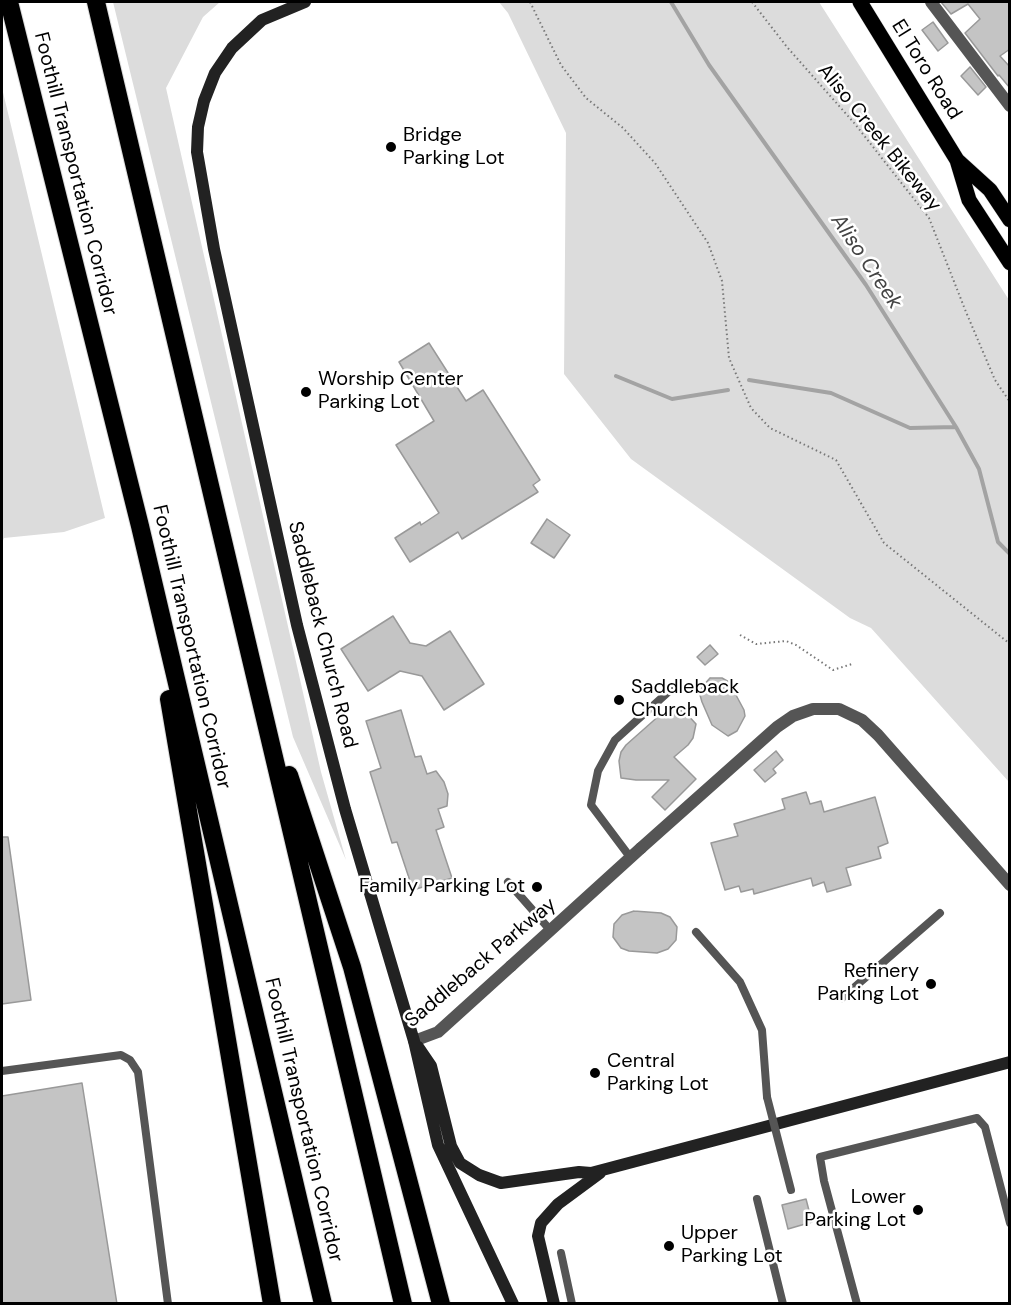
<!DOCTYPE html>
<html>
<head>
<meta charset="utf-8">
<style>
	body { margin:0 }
	#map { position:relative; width:1011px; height:1305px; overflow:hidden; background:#fff; font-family:"DM Sans",sans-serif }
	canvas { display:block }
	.frame { position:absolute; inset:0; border:3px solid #000; pointer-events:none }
</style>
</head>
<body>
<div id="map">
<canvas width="1011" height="1305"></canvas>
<div class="frame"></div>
</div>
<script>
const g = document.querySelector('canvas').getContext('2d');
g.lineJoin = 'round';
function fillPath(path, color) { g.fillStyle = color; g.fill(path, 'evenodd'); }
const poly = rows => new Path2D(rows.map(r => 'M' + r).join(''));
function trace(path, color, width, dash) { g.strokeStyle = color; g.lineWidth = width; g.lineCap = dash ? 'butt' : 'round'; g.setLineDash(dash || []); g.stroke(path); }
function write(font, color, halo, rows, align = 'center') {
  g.font = font + ' "DM Sans",sans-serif'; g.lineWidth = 5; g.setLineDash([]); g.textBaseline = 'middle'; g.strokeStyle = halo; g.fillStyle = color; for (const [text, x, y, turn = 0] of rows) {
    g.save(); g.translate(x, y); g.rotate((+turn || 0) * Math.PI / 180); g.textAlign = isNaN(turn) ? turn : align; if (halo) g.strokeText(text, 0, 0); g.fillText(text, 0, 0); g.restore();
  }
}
fillPath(poly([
	[113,2,220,2,203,17,166,88,321,772,346,860,293,737],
	[499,2,819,2,1009,300,1009,782,871,628,850,618,631,459,564,374,566,133,508,13],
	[2,88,105,518,64,532,4,538,2,543]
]), '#dcdcdc');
trace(poly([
	[671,2,709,65,866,285,956,427,979,469,998,542,1010,554],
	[616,376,672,399,728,390],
	[749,380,831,393,910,428,955,427]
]), '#a3a3a3', 4);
const building = poly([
	[941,2,1010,2,1010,49,1000,56,1010,67,1010,88,999,75,998,76,965,33,980,19,968,4,951,14,941,2],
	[933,22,948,43,938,51,922,30,933,22],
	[970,67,986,87,978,95,961,76,970,67],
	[429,343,466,401,483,390,540,480,533,485,538,492,462,539,458,532,410,562,395,538,420,522,421,525,439,513,396,445,434,421,399,362,429,343],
	[547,519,570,535,554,558,531,543,547,519],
	[393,616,410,643,426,646,450,631,484,684,444,710,422,676,400,671,368,691,341,649,393,616],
	[710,645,718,654,705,665,697,657,710,645],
	[710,678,722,678,729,682,744,710,745,716,737,731,728,736,712,725,702,702,700,695,702,687,710,678],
	[678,709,685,712,696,724,693,738,688,745,674,757,696,779,665,810,652,797,669,780,636,780,621,778,619,761,621,752,626,745,661,714,668,710,678,709],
	[401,710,415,757,421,756,427,774,436,771,444,782,448,794,447,806,438,809,444,827,436,830,452,878,413,890,397,842,392,843,370,772,381,768,366,721,401,710],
	[776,751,783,760,773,769,776,773,765,782,754,770,776,751],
	[806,792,810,804,821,801,824,812,875,797,888,843,878,847,881,858,846,868,851,885,827,892,824,882,813,886,811,878,754,894,753,889,741,892,739,886,725,890,711,843,738,836,734,824,785,809,782,799,806,792],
	[2,837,8,837,31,1000,2,1004,2,837],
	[634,911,661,913,670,917,677,927,676,940,668,949,657,953,629,951,621,948,613,937,614,924,622,915,634,911],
	[82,1083,117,1304,2,1304,2,1096,82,1083],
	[806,1199,812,1222,788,1229,782,1205,806,1199]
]);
fillPath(building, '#c4c4c4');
trace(building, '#999', 1.5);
const primary = poly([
	[860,2,957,160,969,200,1010,263],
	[957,160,990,190,1010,220]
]);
const motorway = poly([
	[9,2,140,526,323,1304],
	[96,2,403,1304],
	[169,699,272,1304],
	[289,775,352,967,441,1304]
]);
trace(primary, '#dbdbdb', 16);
trace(motorway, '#dbdbdb', 20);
trace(poly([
	[530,2,561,65,586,98,623,128,655,163,708,243,722,281,729,358,751,408,770,428,836,460,884,543,1010,644],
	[752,2,787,47,855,124,929,218,966,312,995,380,1010,402],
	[740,635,756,644,786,641,796,645,833,670,852,664]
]), '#777', 2, [1.5, 3]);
trace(poly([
	[630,857,591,805,598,771,615,740,676,685],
	[508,882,551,931],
	[696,932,740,982,762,1030,767,1097],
	[842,998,940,913],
	[2,1071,121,1055,130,1060,138,1072,168,1304],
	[757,1199,783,1304],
	[561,1253,572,1304],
	[857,1304,824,1181,820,1157,977,1118,985,1127,1010,1223]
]), '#555', 8);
trace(poly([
	[931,2,1010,106],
	[511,966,641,848]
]), '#555', 12);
trace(poly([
	[641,848,777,727,793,716,813,709,839,709,862,720,878,735,1010,885],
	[414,1041,438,1032,511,966]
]), '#555', 12);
trace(poly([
	[305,2,262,20,232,48,215,73,204,101,198,127,197,152,214,249,297,625,345,809,414,1041,438,1145,513,1304],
	[418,1047,431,1066,451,1146,460,1163,479,1175,501,1183,579,1172,591,1173,1010,1062],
	[554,1304,538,1236,541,1223,558,1204,600,1173]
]), '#222', 12);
trace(primary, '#000', 15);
trace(motorway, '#000', 18);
trace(poly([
	[767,1097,791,1190]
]), '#555', 8);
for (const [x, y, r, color] of [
	[391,147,6,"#000"],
	[306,392,6,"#000"],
	[619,700,6,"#000"],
	[537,887,6,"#000"],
	[931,984,6,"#000"],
	[595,1073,6,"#000"],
	[918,1210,6,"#000"],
	[669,1246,6,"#000"]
]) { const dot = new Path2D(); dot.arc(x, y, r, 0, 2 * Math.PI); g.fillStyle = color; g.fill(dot); trace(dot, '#fff', 2); }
write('20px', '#000', '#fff', [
	["El Toro Road",926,70,58],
	["Aliso Creek Bikeway",879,138,51],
	["Foothill Transportation Corridor",75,174,76],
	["Saddleback Church Road",322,635,76],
	["Foothill Transportation Corridor",191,647,77],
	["Saddleback Parkway",481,963,-40],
	["Foothill Transportation Corridor",303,1120,77]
]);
write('20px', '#000', '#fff', [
	["Bridge",403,136],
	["Parking Lot",403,159],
	["Worship Center",318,380],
	["Parking Lot",318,403],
	["Saddleback",631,688],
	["Church",631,711],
	["Family Parking Lot",525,887,"right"],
	["Refinery",919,972,"right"],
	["Parking Lot",919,995,"right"],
	["Central",607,1062],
	["Parking Lot",607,1085],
	["Lower",906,1198,"right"],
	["Parking Lot",906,1221,"right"],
	["Upper",681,1234],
	["Parking Lot",681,1257]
], 'left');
write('italic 21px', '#444', '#fff', [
	["Aliso Creek",866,262,56]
]);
</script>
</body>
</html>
